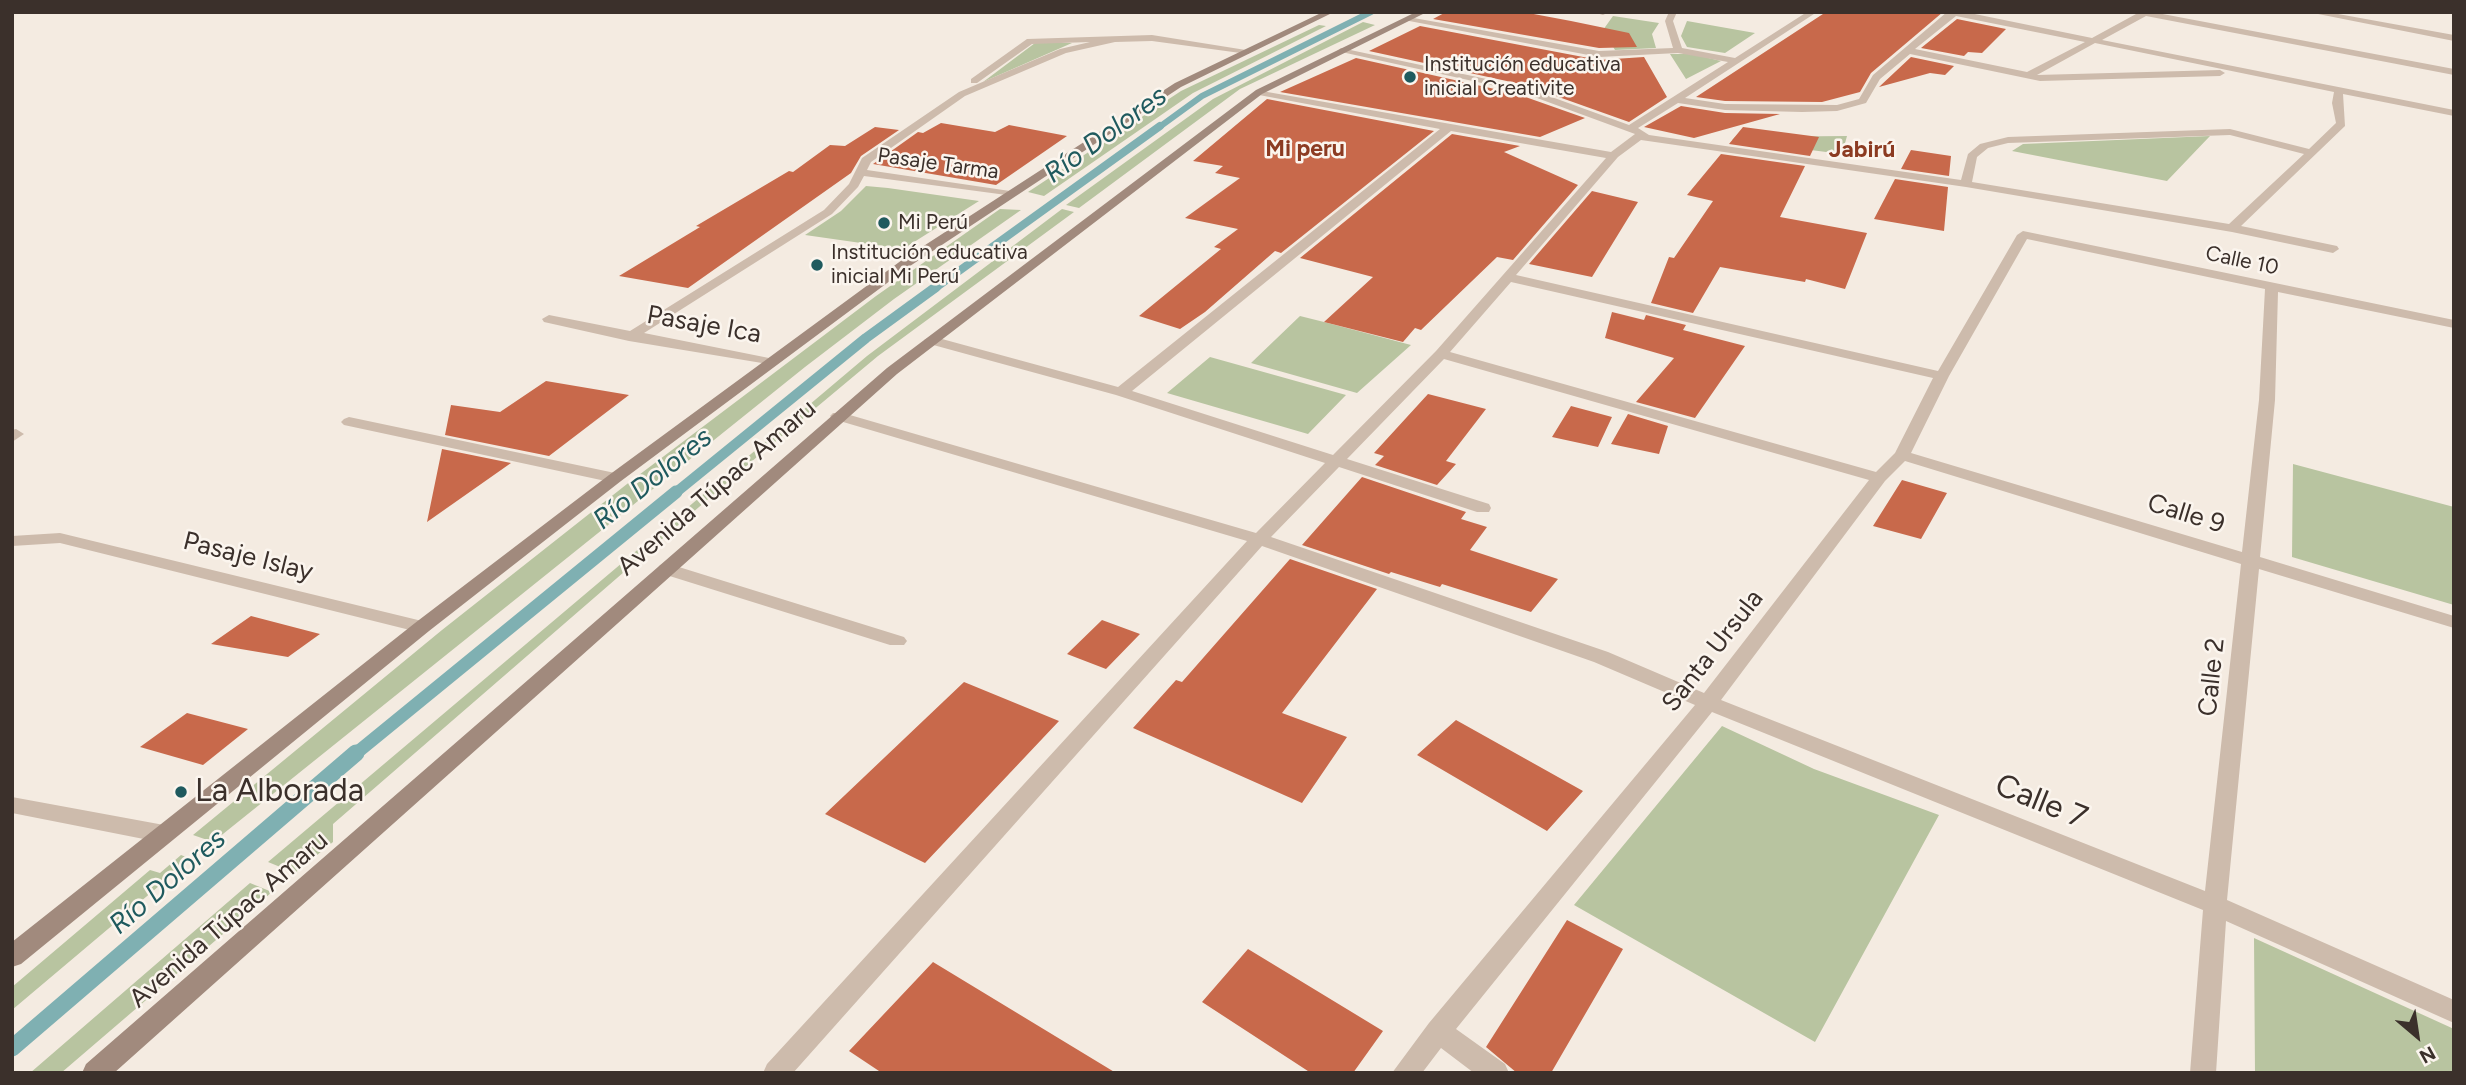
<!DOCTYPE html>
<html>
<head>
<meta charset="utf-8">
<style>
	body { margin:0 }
	#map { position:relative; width:2466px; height:1085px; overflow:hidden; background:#f4ebe1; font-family:Figtree,sans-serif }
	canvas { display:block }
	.frame { position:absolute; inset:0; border:14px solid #3b302b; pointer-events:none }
	.north { position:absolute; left:2382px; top:1001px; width:70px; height:70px; -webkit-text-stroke:5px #fbf5ee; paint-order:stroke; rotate:151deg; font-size:19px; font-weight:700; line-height:28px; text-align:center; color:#3b302b }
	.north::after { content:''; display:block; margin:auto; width:24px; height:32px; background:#3b302b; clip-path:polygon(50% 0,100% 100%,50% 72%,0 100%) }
</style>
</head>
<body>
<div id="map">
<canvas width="2466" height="1085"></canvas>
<div class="frame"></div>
<div class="north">N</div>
</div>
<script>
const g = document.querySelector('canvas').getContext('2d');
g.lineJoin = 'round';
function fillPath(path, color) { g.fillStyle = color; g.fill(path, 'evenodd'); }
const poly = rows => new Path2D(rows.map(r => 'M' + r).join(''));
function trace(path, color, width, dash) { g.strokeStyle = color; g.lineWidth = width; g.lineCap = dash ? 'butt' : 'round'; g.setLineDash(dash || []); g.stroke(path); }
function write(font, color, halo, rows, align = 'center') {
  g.font = font + ' Figtree,sans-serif'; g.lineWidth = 5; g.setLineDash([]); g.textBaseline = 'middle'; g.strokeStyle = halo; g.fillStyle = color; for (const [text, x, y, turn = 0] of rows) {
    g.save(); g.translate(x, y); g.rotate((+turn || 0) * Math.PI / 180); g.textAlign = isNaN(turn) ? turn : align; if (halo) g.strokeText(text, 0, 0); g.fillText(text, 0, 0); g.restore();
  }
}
fillPath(poly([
	[1613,16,1659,23,1652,34,1656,48,1615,50,1603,30],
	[1687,21,1755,33,1725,53,1687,47,1681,36],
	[1363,22,1375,25,1240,89,1079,208,1066,205,1213,99],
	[1319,25,1326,26,1193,93,1044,196,1028,192,1181,91],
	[1035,43,1072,43,983,82],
	[1670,54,1692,54,1721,61,1686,79],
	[1847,136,1842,154,1732,140,1735,137],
	[2210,136,2167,181,2012,151,2023,144],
	[866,186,888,188,979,201,903,249,805,235,841,211],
	[1000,209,1021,210,894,299,805,367,213,842,193,835,442,630,627,484,876,296],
	[1062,209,1074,212,878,356,751,462,333,824,333,842,295,873,268,862,867,356],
	[1300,316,1324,322,1411,345,1357,393,1251,363],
	[1210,357,1346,395,1308,434,1167,393],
	[2293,464,2454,507,2454,605,2292,557],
	[1722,726,1814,769,1939,815,1815,1042,1574,905],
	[181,855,191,859,12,1010,12,987,150,870,160,873],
	[250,883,272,892,61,1073,30,1073],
	[2254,938,2454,1029,2454,1073,2255,1073]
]), '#b8c4a0');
trace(poly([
	[1158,128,1202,96,1371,12]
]), '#7fb0b2', 6);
trace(poly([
	[934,289,1160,126]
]), '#7fb0b2', 8);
trace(poly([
	[674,494,866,338,936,287]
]), '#7fb0b2', 10);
trace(poly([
	[354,755,676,492]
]), '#7fb0b2', 13);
trace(poly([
	[12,1048,356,753]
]), '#7fb0b2', 17);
fillPath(poly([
	[1446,12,1523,12,1571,21,1629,33,1637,47,1599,48,1433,19],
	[1826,12,1943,12,1871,73,1860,92,1822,102,1725,101,1696,97],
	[1957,19,2006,29,1982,53,1968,52,1964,56,1921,48],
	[1420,26,1599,60,1644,57,1667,97,1629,122,1525,85,1369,51],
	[1911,57,1954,66,1945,75,1930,73,1879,87],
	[1356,58,1517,94,1585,118,1540,137,1280,92],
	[1267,99,1434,131,1281,253,1275,251,1205,312,1180,329,1139,316,1221,249,1214,247,1238,229,1185,218,1240,178,1215,173,1223,166,1193,161],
	[1681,106,1725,113,1780,114,1694,138,1644,127],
	[941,123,995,132,1009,125,1067,136,996,185,873,164,918,132,923,133],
	[875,127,899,130,861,156,851,173,688,288,619,276,700,227,696,226,789,171,793,172,830,145,845,146],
	[1743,127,1819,137,1810,156,1729,144],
	[1452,134,1520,146,1504,152,1578,185,1513,260,1497,257,1421,330,1415,328,1403,342,1324,322,1373,277,1300,258],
	[1911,150,1951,156,1949,176,1901,169],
	[1721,154,1805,166,1780,217,1867,233,1845,289,1806,279,1805,282,1720,267,1693,313,1651,303,1669,257,1674,258,1713,201,1687,195],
	[1895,179,1948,187,1944,231,1874,219],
	[1592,191,1638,202,1592,277,1529,264],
	[1612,312,1644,320,1646,315,1686,325,1683,330,1745,346,1695,418,1636,402,1674,358,1605,338],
	[546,381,629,395,549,456,445,435,451,405,500,412],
	[1428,394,1486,409,1446,461,1456,464,1437,485,1375,465,1384,456,1374,453],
	[1571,406,1612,417,1598,447,1552,437],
	[1628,414,1668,426,1659,454,1611,444],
	[442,449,511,463,427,522],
	[1362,477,1466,512,1461,519,1487,527,1470,550,1558,579,1531,612,1442,584,1440,587,1391,572,1389,574,1302,545],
	[1902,480,1947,493,1921,539,1873,526],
	[1290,559,1377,589,1282,713,1347,737,1302,803,1133,728,1176,680,1182,682],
	[251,616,320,634,288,657,211,644],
	[1102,620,1140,634,1106,669,1067,654],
	[964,682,1059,721,925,863,825,814],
	[187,713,248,729,203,765,140,747],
	[1456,720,1583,791,1547,831,1417,755],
	[1567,920,1623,949,1551,1073,1517,1073,1486,1047],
	[1248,949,1383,1031,1353,1073,1311,1073,1202,1002],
	[933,962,1116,1073,882,1073,849,1051]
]), '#c8694b');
fillPath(poly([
	[1593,12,1607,12,1607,13,1603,15,1593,12],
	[1669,12,1677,12,1673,21,1682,48,1735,58,1807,12,1817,12,1685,98,1725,104,1837,105,1859,99,1873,75,1947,12,1965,12,2092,38,2136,14,2133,12,2152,12,2454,69,2454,75,2146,16,2102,40,2454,110,2454,116,2343,94,2345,126,2241,226,2337,246,2339,249,2333,253,2232,232,1966,187,1641,140,1618,157,1516,275,1938,371,2017,235,2023,231,2454,320,2454,328,2278,292,2275,400,2260,557,2454,616,2454,628,2259,569,2227,900,2454,1000,2454,1023,2226,921,2216,1073,2190,1073,2203,910,1712,712,1456,1029,1505,1064,1509,1073,1474,1073,1441,1048,1422,1073,1392,1073,1429,1023,1695,705,1594,662,1262,546,793,1073,763,1073,767,1064,1247,541,833,419,830,416,833,413,843,413,1256,533,1325,463,1116,395,926,343,924,340,931,336,1118,387,1440,129,1259,95,1256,94,1256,90,1611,152,1635,134,1518,91,1337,51,1341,48,1524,87,1629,125,1728,62,1678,53,1599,57,1404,20,1408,17,1599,51,1673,48,1665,21,1669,12],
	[1956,16,2085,42,2027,72,1915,49,1956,16],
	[2095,43,2334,92,2332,103,2336,123,2309,149,2230,129,2008,137,1980,144,1968,154,1961,180,1649,135,1638,128,1678,103,1725,110,1802,112,1837,111,1866,103,1880,79,1910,54,2040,81,2220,76,2225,73,2220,70,2037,75,2095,43],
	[1451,131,1606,158,1436,351,1333,455,1132,391,1451,131],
	[2230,135,2304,154,2229,224,1972,182,1977,157,1988,148,2008,143,2230,135],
	[2027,239,2265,289,2259,400,2242,552,1911,453,1949,376,2027,239],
	[1511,282,1933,378,1895,453,1876,472,1450,352,1511,282],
	[1444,359,1869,480,1704,693,1608,652,1271,537,1339,467,1477,512,1489,512,1491,508,1489,504,1347,459,1444,359],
	[1905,461,2241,564,2205,891,1721,700,1885,481,1905,461],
	[2308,12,2327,12,2454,35,2454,41,2308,12],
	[1152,35,1252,51,1248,54,1152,41,1115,42,1066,53,965,96,871,162,867,170,1010,191,1014,192,1014,196,864,176,858,187,832,214,644,333,774,359,774,365,629,341,544,322,542,319,549,315,630,331,824,210,849,184,862,158,959,92,1060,49,1090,42,1032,44,977,83,971,83,971,79,1027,39,1152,35],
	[349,417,615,473,623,478,615,483,344,425,341,422,344,419,349,417],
	[16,429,24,434,12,442,12,430,16,429],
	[60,533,422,621,431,627,422,633,60,543,12,546,12,536,60,533],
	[666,563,904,637,907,641,904,645,890,645,660,573,657,569,660,565,666,563],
	[12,797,164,825,172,828,175,834,172,840,164,843,12,813,12,797]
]), '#cdbbac');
fillPath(poly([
	[1323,12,1334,12,1181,87,910,266,621,481,429,631,21,964,12,967,12,942,415,623,609,475,902,260,1175,83,1323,12],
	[1416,12,1427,12,1262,94,897,374,114,1073,82,1073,86,1064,887,368,1256,90,1416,12]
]), '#a18a7d');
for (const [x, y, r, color] of [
	[1410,77,7,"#1f5a5e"],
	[884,223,7,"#1f5a5e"],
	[817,265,7,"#1f5a5e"],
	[181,792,7,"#1f5a5e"]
]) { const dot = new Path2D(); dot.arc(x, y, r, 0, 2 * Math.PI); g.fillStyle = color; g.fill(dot); trace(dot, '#fbf5ee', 2.5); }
write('21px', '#3b302b', '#fbf5ee', [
	["Institución educativa",1424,65],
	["inicial Creativite",1424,89],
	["Mi Perú",898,223],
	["Institución educativa",831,253],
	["inicial Mi Perú",831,277]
], 'left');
write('21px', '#3b302b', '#fbf5ee', [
	["Pasaje Tarma",938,164,8],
	["Calle 10",2242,261,12]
]);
write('bold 23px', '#8c3b22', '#fbf5ee', [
	["Mi peru",1305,149],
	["Jabirú",1862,150]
]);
write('26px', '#3b302b', '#fbf5ee', [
	["Pasaje Ica",704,325,10],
	["Avenida Túpac Amaru",717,488,-41],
	["Calle 9",2186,514,17],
	["Pasaje Islay",248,557,14],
	["Santa Ursula",1713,651,-52],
	["Calle 2",2212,677,-84],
	["Avenida Túpac Amaru",229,920,-41]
]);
write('italic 28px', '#1f5a5e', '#fbf5ee', [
	["Río Dolores",1106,135,-36],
	["Río Dolores",653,479,-39],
	["Río Dolores",168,882,-41]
]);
write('32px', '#3b302b', '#fbf5ee', [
	["La Alborada",195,792]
], 'left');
write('32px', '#3b302b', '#fbf5ee', [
	["Calle 7",2041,802,22]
]);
</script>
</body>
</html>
